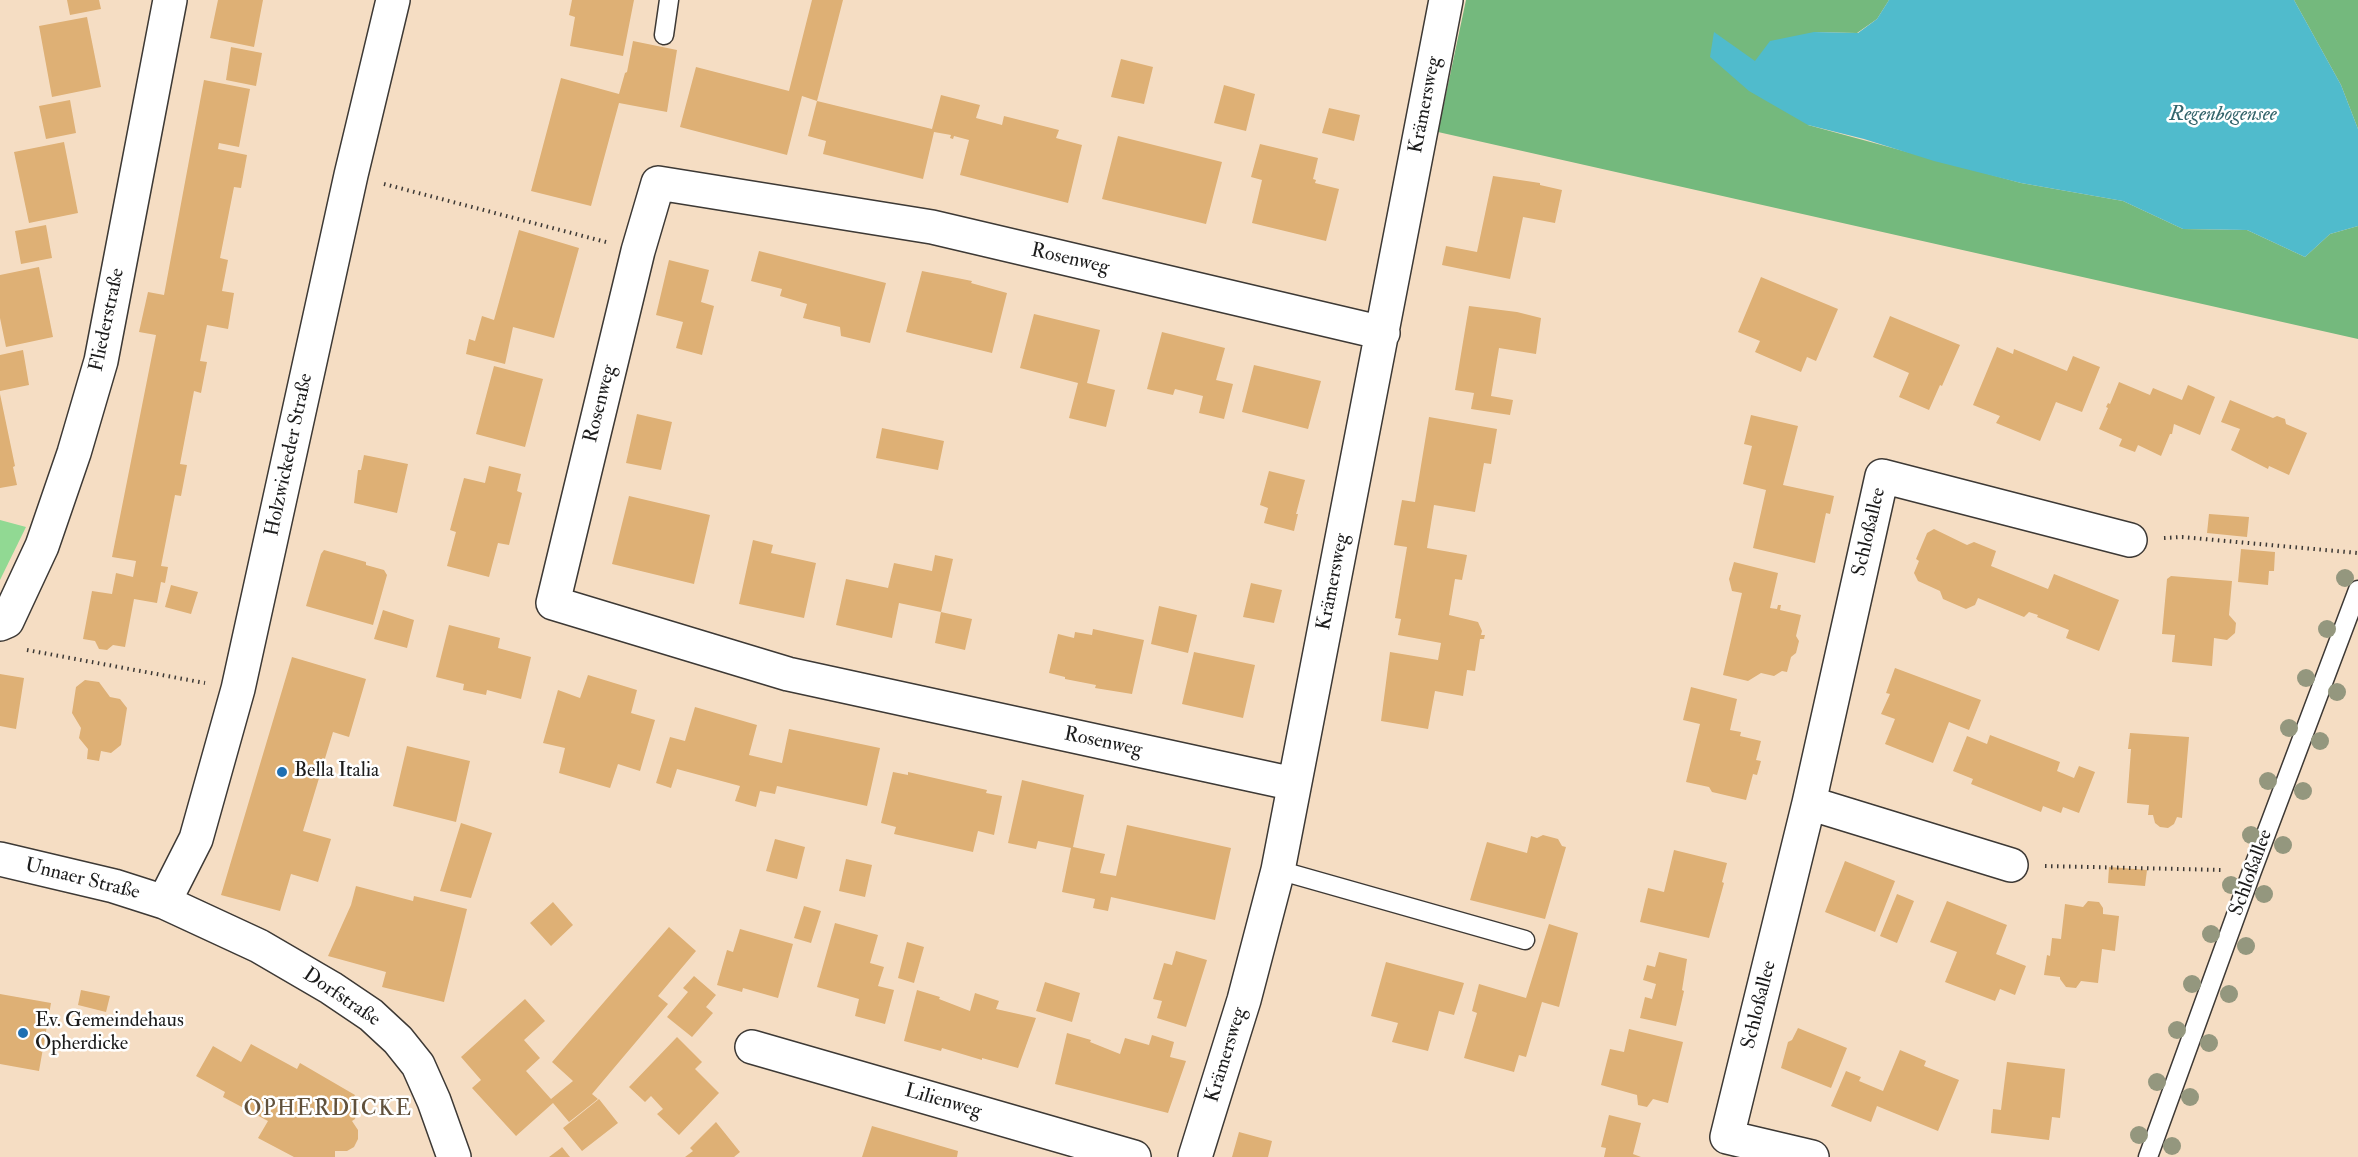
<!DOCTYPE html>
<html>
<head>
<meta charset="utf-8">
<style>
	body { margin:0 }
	canvas { display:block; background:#f5ddc3 }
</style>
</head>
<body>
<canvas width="2358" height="1157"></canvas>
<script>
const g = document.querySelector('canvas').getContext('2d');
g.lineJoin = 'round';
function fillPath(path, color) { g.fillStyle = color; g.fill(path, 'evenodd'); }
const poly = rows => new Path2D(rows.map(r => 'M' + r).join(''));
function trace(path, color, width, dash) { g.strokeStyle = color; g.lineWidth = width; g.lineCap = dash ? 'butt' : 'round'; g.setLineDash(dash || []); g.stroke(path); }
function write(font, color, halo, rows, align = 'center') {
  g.font = font + ' "IM FELL Double Pica",serif'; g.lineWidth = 5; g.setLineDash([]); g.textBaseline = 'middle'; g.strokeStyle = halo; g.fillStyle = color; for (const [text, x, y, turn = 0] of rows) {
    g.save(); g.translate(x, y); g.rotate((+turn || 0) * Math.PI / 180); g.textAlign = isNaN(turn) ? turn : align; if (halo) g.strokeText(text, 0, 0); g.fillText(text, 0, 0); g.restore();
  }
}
fillPath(poly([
	[0,520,26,527,0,580]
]), '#91d993');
fillPath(poly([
	[1466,0,1889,0,1877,19,1857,33,1814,32,1808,125,2021,183,2123,201,2183,229,2247,230,2305,257,2330,234,2358,226,2358,339,1438,132],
	[2294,0,2358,0,2358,129,2341,85]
]), '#74b97d');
fillPath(poly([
	[1889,0,2294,0,2341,85,2358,129,2358,226,2330,234,2305,257,2247,230,2183,229,2123,201,2021,183,1934,161,1864,139,1808,125,1749,91,1710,57,1714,32,1755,61,1770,41,1814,32,1858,33,1877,19]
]), '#50bbcc');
fillPath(poly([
	[67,0,99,0,101,9,70,15],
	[218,0,263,0,254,47,210,38],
	[572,0,634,0,623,56,570,46,575,17,569,15],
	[812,0,843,0,817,101,802,96,787,155,680,127,696,67,789,91],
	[87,17,101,87,52,97,39,26],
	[633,41,677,50,667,112,619,103,591,206,531,191,561,78,619,94,625,73,627,72],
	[231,47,262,53,256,86,226,80],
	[1121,59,1153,67,1144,104,1111,97],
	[204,80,250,89,239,147,219,143,218,149,247,155,241,188,234,187,220,258,228,260,222,291,234,293,228,329,207,325,200,361,207,362,201,393,194,391,180,464,187,465,181,496,175,495,161,566,168,567,165,583,161,582,157,603,134,599,125,647,113,645,107,650,99,649,95,641,83,639,92,591,112,594,116,573,133,577,136,561,112,557,156,335,139,332,148,292,164,295],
	[1224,85,1255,94,1246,131,1214,123],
	[941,95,980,105,976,118,1002,125,1004,116,1059,130,1056,138,1082,145,1068,203,960,175,969,140,954,136,953,139,950,138,951,135,934,132,923,179,823,154,826,141,808,136,817,101,932,129],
	[70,100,76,133,46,139,39,106],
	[1329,108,1360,115,1354,141,1322,133],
	[1118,136,1222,162,1206,224,1102,199],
	[64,142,78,213,29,223,14,152],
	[1260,144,1318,158,1313,179,1316,180,1315,183,1339,189,1326,241,1252,223,1262,180,1251,177],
	[1493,176,1540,183,1540,185,1562,190,1555,223,1523,217,1510,279,1442,265,1446,246,1477,252],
	[46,225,52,258,21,264,15,231],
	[519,230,579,248,554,338,513,327,505,364,466,354,469,339,475,341,482,316,494,320],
	[759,251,886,283,870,343,841,336,840,327,803,318,807,304,780,296,782,289,751,281],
	[669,260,709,270,701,302,714,306,702,355,676,348,683,322,656,315],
	[39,267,53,337,6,347,0,318,0,275],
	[922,271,972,281,971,283,1007,293,992,353,906,332],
	[1761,277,1838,309,1816,361,1807,357,1801,372,1755,352,1760,341,1738,332],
	[1469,306,1517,312,1541,318,1536,354,1499,348,1491,396,1513,400,1510,415,1471,409,1474,393,1455,390],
	[1034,314,1100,330,1087,383,1115,390,1106,427,1069,418,1078,383,1020,368],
	[1890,316,1960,345,1942,386,1940,385,1929,410,1899,397,1909,373,1873,357],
	[1162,332,1225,348,1216,380,1233,384,1224,419,1199,413,1203,396,1175,389,1173,395,1147,389],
	[1997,347,2013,354,2014,349,2067,371,2073,356,2100,367,2082,412,2056,402,2040,441,1996,423,2000,416,1973,405],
	[23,350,29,385,0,391,0,355],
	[1254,365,1321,381,1308,429,1242,412],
	[494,366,543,379,525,447,476,434],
	[2119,382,2150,395,2153,388,2182,400,2188,385,2215,397,2200,435,2174,424,2172,434,2170,434,2161,456,2138,445,2135,452,2119,446,2122,439,2099,429,2108,408,2106,407,2108,403,2110,404],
	[0,394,15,466,13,467,17,485,0,488],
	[2230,400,2273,418,2277,416,2285,419,2286,424,2307,433,2289,475,2269,466,2268,469,2231,450,2240,429,2221,422],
	[637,414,672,422,661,470,626,463],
	[1751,415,1798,426,1783,485,1834,496,1830,514,1826,513,1815,563,1753,548,1766,490,1743,484,1752,446,1744,444],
	[1429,417,1497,429,1491,464,1484,463,1475,512,1434,505,1427,548,1467,555,1462,580,1455,579,1449,615,1478,622,1482,631,1481,635,1485,635,1484,639,1480,639,1475,671,1467,670,1463,696,1435,691,1428,729,1381,721,1390,652,1438,660,1441,643,1398,635,1401,619,1395,618,1407,547,1394,545,1399,516,1402,500,1415,502],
	[882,428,944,441,938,470,876,458],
	[364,455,408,464,397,513,354,503,358,470,361,470],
	[489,466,521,474,517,491,522,493,509,545,498,543,489,577,447,566,456,532,450,530,464,478,485,483],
	[1269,471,1305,480,1296,514,1298,514,1294,531,1264,523,1268,508,1260,505],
	[629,496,710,515,694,584,612,564],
	[2209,514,2249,517,2247,537,2207,533],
	[1934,529,1967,545,1974,542,1996,551,1991,566,2048,589,2054,574,2119,600,2099,651,2066,638,2069,630,2037,617,2038,615,2029,612,2024,617,1978,598,1975,605,1966,609,1943,599,1940,591,1918,581,1914,573,1919,561,1916,559,1927,533],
	[753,540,773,545,771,553,816,563,804,618,739,604],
	[2241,549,2275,552,2274,571,2269,571,2268,585,2238,582],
	[324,550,366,562,366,565,384,570,387,575,373,625,306,606,321,554],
	[935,555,953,559,941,612,899,603,892,638,836,625,846,579,888,588,894,563,932,571],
	[1734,562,1778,573,1770,608,1777,609,1778,605,1781,605,1780,610,1801,615,1796,636,1799,641,1796,653,1791,657,1787,672,1782,671,1774,676,1761,673,1748,681,1723,675,1742,593,1732,591,1729,579],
	[2171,576,2232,581,2229,615,2236,623,2235,633,2227,640,2214,638,2212,666,2172,662,2175,635,2162,634,2167,579],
	[1251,583,1282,590,1274,623,1243,617],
	[171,585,198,592,191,614,165,607],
	[1159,606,1197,615,1188,653,1151,644],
	[383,610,414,620,407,648,374,639],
	[941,612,972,619,965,650,935,643],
	[449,625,500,638,498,648,531,657,521,699,487,690,486,695,463,690,464,684,436,677],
	[1093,629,1144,640,1132,694,1095,688,1096,685,1065,679,1065,677,1049,673,1058,634,1074,638,1075,632,1092,635],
	[1194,652,1255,665,1243,718,1182,704],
	[292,657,366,679,349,737,333,732,303,831,331,839,318,882,291,874,280,911,221,895],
	[1895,668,1981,700,1969,730,1949,722,1933,763,1885,744,1895,719,1881,714,1890,694,1886,693],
	[0,674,24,678,16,729,0,726],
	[588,675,637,690,631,713,655,720,640,771,618,764,610,788,559,773,565,748,543,743,558,690,580,698],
	[85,680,99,682,110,697,120,699,127,708,121,745,111,753,101,751,99,761,87,759,88,749,79,738,81,728,72,713,76,687],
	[1691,687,1737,699,1730,730,1741,732,1740,736,1761,741,1756,760,1761,761,1757,775,1753,774,1746,800,1712,792,1709,787,1686,782,1700,724,1683,720],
	[695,707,757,725,749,755,782,763,789,729,880,748,867,806,777,786,775,794,760,791,756,807,735,801,740,786,677,769,671,788,656,783,670,737,685,741],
	[2130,733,2189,737,2182,818,2177,817,2174,824,2168,828,2160,827,2155,823,2153,815,2148,815,2149,805,2127,803,2131,749,2128,749],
	[1990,735,2060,762,2057,771,2074,778,2079,766,2095,772,2079,813,2063,807,2061,813,2043,806,2041,812,1971,784,1973,779,1953,771,1967,736,1987,744],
	[407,746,470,761,456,822,393,806],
	[893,772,908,775,908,772,987,790,986,793,1002,796,994,835,978,831,973,852,894,834,896,827,881,823],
	[1022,780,1084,795,1073,847,1105,854,1100,873,1116,876,1127,825,1231,848,1215,920,1111,897,1108,911,1093,908,1095,899,1062,892,1071,848,1038,841,1036,849,1008,843],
	[461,823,492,833,471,898,440,891],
	[1543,835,1558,839,1562,846,1566,847,1545,919,1470,900,1487,842,1527,853,1531,836,1537,838],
	[775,839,805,847,797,879,766,871],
	[1674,850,1727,863,1722,882,1724,883,1709,938,1640,922,1648,888,1664,892],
	[846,859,872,865,865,897,839,891],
	[1845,861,1895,881,1875,932,1825,912],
	[2109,867,2147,870,2145,886,2108,883],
	[356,886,413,901,414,896,467,909,444,1002,382,987,386,972,328,956,351,905],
	[1897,894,1914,901,1897,943,1880,936],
	[1947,901,2007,925,1996,954,2026,966,2015,995,2000,989,1995,1001,1945,982,1957,952,1930,942],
	[2088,901,2099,902,2103,908,2103,914,2119,916,2115,951,2102,949,2098,983,2081,981,2076,988,2066,987,2060,979,2060,977,2044,975,2047,955,2050,956,2052,938,2061,939,2065,904,2083,907],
	[553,902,573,925,551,946,530,923],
	[804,906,821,911,811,943,794,938],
	[835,923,878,935,870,963,884,967,878,986,894,990,885,1024,855,1016,859,999,817,987],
	[1549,924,1578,933,1559,1007,1542,1002,1526,1057,1519,1055,1514,1072,1464,1058,1477,1013,1472,1011,1479,984,1526,998],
	[669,927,696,951,658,996,668,1004,592,1094,598,1099,569,1122,553,1103,516,1136,472,1088,481,1080,461,1057,525,999,545,1021,524,1040,540,1058,526,1071,551,1099,573,1081,552,1062],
	[740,929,793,944,778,998,743,988,742,992,717,985,727,950,733,952],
	[907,942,924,947,914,983,898,978],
	[1176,951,1207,960,1186,1027,1157,1018,1162,1001,1153,999,1164,963,1172,965],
	[1659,952,1687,959,1682,990,1684,991,1676,1026,1640,1018,1645,997,1652,999,1656,984,1643,980,1647,965,1655,967],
	[1386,962,1464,983,1454,1015,1439,1011,1428,1051,1392,1042,1398,1023,1371,1016],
	[694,976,716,995,706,1007,713,1013,692,1037,667,1017,688,992,683,988],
	[1045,982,1080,993,1072,1022,1036,1011],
	[81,990,110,996,106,1012,78,1005],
	[917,990,940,997,939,999,970,1011,975,993,999,1001,996,1009,1036,1018,1018,1068,982,1058,982,1060,942,1048,941,1051,904,1041],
	[0,994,51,1003,39,1071,0,1064],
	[1798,1028,1847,1048,1831,1088,1781,1068,1788,1042,1792,1040],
	[1629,1029,1683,1042,1668,1103,1653,1099,1647,1107,1638,1105,1637,1095,1601,1085,1610,1049,1624,1052],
	[1067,1033,1091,1040,1090,1042,1120,1054,1125,1038,1149,1045,1152,1035,1174,1042,1170,1057,1186,1061,1168,1113,1055,1084],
	[677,1037,702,1062,695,1069,719,1093,679,1135,657,1114,663,1109,651,1096,645,1102,629,1087],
	[251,1044,297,1069,300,1063,355,1095,350,1105,354,1106,357,1111,355,1119,352,1121,358,1130,358,1139,354,1147,347,1151,335,1151,335,1157,294,1157,258,1138,268,1121,223,1097,225,1092,196,1076,213,1046,241,1062],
	[1900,1050,1926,1061,1924,1066,1959,1080,1938,1131,1877,1106,1871,1122,1831,1106,1846,1071,1861,1077,1859,1081,1883,1091],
	[2007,1062,2065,1069,2060,1118,2052,1117,2049,1140,1991,1133,1993,1109,2001,1110],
	[599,1099,618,1123,582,1151,563,1128],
	[1609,1115,1641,1123,1633,1154,1641,1157,1604,1157,1606,1148,1601,1147],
	[716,1122,740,1152,734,1157,685,1157,693,1151,690,1148],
	[872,1126,958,1151,957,1157,862,1157],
	[1239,1132,1272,1141,1268,1157,1232,1157],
	[562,1147,570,1157,549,1157,561,1148]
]), '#deb075');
const lane = poly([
	[664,35,669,0],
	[1278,870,1525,940],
	[2148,1157,2252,871,2358,590]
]);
const street = poly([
	[0,624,7,621,42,546,74,453,101,361,170,0],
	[1294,784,788,674,553,603,638,251,658,183,932,227,1383,333],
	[1809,803,2011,865],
	[752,1047,1134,1157],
	[1195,1157,1244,1000,1278,870,1446,0],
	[1812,1157,1727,1137,1809,803,1882,476,2130,540]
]);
const secondary = poly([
	[0,859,114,886,164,902,259,946,331,988,371,1015,398,1040,418,1065,434,1101,454,1157],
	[164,902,196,839,238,689,351,175,393,0]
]);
trace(lane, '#3d3935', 21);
trace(street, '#3d3935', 36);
trace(secondary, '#3d3935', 36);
trace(poly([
	[384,184,606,242],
	[2164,538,2182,537,2358,553],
	[27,650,205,683],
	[2045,866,2223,870]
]), '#3d3935', 4, [1.5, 4.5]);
trace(lane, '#fff', 18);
trace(street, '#fff', 33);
trace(secondary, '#fff', 33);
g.fillStyle = '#94977e';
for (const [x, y] of [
	[2345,578],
	[2327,629],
	[2306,678],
	[2337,692],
	[2289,728],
	[2320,741],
	[2268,781],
	[2303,791],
	[2251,835],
	[2283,845],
	[2231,885],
	[2264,894],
	[2211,934],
	[2246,946],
	[2192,984],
	[2229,994],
	[2177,1030],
	[2209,1043],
	[2157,1082],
	[2190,1097],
	[2139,1135],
	[2172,1146]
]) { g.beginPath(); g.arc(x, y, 9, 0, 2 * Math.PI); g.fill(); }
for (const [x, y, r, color] of [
	[282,772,6,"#1f6fb2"],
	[23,1033,6,"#1f6fb2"]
]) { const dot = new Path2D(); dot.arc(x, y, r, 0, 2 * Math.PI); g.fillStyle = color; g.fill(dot); trace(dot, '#fff', 2); }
write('20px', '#1c1c1c', '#fff', [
	["Krämersweg",1426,105,-79],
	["Rosenweg",1070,260,13],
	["Fliederstraße",108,320,-78],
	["Rosenweg",601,404,-76],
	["Holzwickeder Straße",290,455,-78],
	["Schloßallee",1870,532,-77],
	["Krämersweg",1334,582,-79],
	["Rosenweg",1103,743,12],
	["Schloßallee",2252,873,-70],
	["Unnaer Straße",82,880,14],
	["Dorfstraße",341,998,34],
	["Schloßallee",1760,1005,-76],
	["Krämersweg",1227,1055,-73],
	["Lilienweg",943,1102,16]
]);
write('20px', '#1c1c1c', '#fff', [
	["Bella Italia",294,772],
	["Ev. Gemeindehaus",35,1022],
	["Opherdicke",35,1045]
], 'left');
write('italic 21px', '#33646b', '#fff', [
	["Regenbogensee",2223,115]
]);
g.letterSpacing = '1.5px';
write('22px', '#60503b', '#fff', [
	["OPHERDICKE",328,1110]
]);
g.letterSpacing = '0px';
</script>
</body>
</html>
